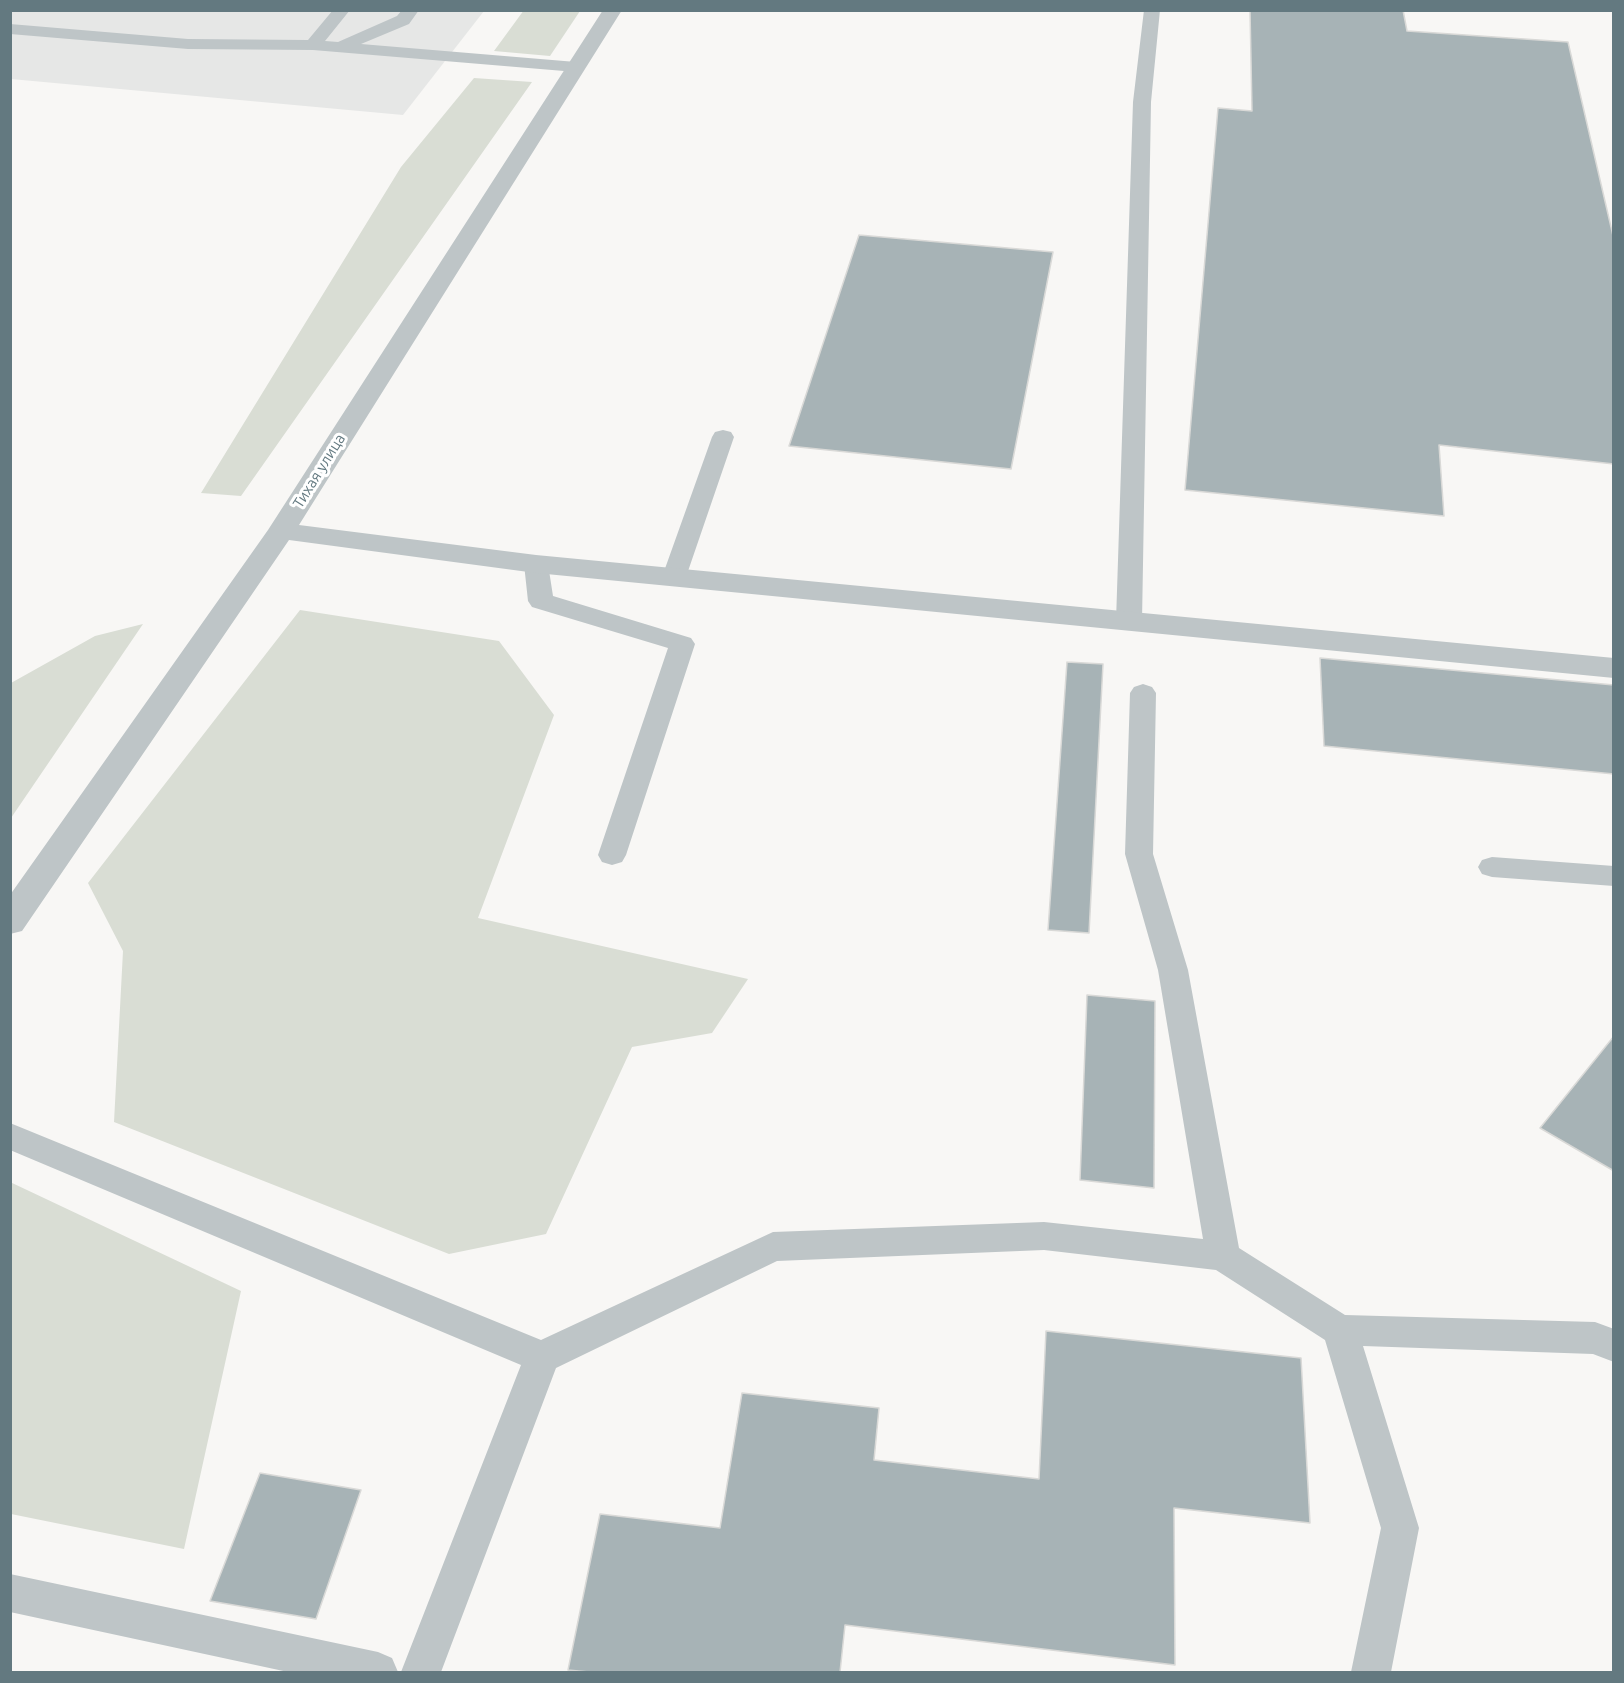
<!DOCTYPE html>
<html>
<head>
<meta charset="utf-8">
<style>
	body { margin:0 }
	#map { position:relative; width:1624px; height:1683px; overflow:hidden; background:#f8f7f5; font-family:Ubuntu,sans-serif }
	canvas { display:block }
	.frame { position:absolute; inset:0; border:12px solid #637980; pointer-events:none }
</style>
</head>
<body>
<div id="map">
<canvas width="1624" height="1683"></canvas>
<div class="frame"></div>
</div>
<script>
const g = document.querySelector('canvas').getContext('2d');
g.lineJoin = 'round';
function fillPath(path, color) { g.fillStyle = color; g.fill(path, 'evenodd'); }
const poly = rows => new Path2D(rows.map(r => 'M' + r).join(''));
function trace(path, color, width, dash) { g.strokeStyle = color; g.lineWidth = width; g.lineCap = dash ? 'butt' : 'round'; g.setLineDash(dash || []); g.stroke(path); }
function write(font, color, halo, rows, align = 'center') {
  g.font = font + ' Ubuntu,sans-serif'; g.lineWidth = 6; g.setLineDash([]); g.textBaseline = 'middle'; g.strokeStyle = halo; g.fillStyle = color; for (const [text, x, y, turn = 0] of rows) {
    g.save(); g.translate(x, y); g.rotate((+turn || 0) * Math.PI / 180); g.textAlign = isNaN(turn) ? turn : align; if (halo) g.strokeText(text, 0, 0); g.fillText(text, 0, 0); g.restore();
  }
}
fillPath(poly([
	[10,11,484,11,403,115,11,79]
]), '#e6e7e6');
fillPath(poly([
	[524,10,580,10,580,11,550,56,494,51],
	[474,78,532,82,241,496,201,493,401,167],
	[300,610,499,641,554,715,478,918,748,979,712,1033,632,1047,546,1234,449,1254,114,1122,123,951,88,883],
	[143,624,11,818,11,683,95,636],
	[10,1182,241,1291,184,1549,11,1514]
]), '#d9ddd4');
const building = poly([
	[1250,10,1403,10,1407,31,1568,42,1614,240,1614,464,1439,445,1444,516,1185,490,1218,108,1252,111,1250,10],
	[859,235,1053,252,1011,469,789,446,859,235],
	[1320,658,1614,685,1614,774,1324,746,1320,658],
	[1067,662,1103,664,1089,933,1048,930,1067,662],
	[1087,995,1155,1001,1154,1188,1080,1180,1087,995],
	[1614,1036,1614,1171,1540,1128,1614,1036],
	[1046,1331,1301,1358,1310,1523,1174,1508,1175,1665,845,1625,840,1672,589,1672,568,1670,600,1514,720,1528,742,1393,879,1408,874,1460,1039,1479,1046,1331],
	[260,1473,361,1490,316,1619,210,1601,260,1473]
]);
fillPath(building, '#a7b3b6');
trace(building, '#d9d9d7', 1.5);
fillPath(poly([
	[333,10,350,10,325,41,338,42,397,16,402,10,419,10,409,24,361,44,576,62,582,63,585,67,582,71,576,72,313,50,188,49,10,34,10,24,188,39,308,40,333,10],
	[1144,10,1160,10,1151,102,1142,621,1138,627,1129,629,1120,627,1116,621,1133,102,1144,10],
	[723,430,731,432,734,437,686,577,683,582,674,585,665,582,662,577,712,437,715,432,723,430],
	[536,557,545,559,548,564,553,596,691,638,695,644,626,855,622,862,612,865,602,862,598,855,668,648,532,607,528,601,524,564,527,559,536,557],
	[1143,684,1152,687,1156,693,1153,854,1188,970,1239,1248,1345,1315,1595,1322,1614,1329,1614,1362,1593,1354,1363,1346,1419,1528,1391,1672,1351,1672,1381,1528,1325,1340,1216,1270,1044,1250,777,1261,556,1368,441,1672,401,1672,521,1365,10,1150,10,1123,541,1340,773,1232,1044,1222,1203,1239,1158,970,1125,854,1130,693,1134,687,1143,684],
	[1492,857,1614,866,1614,886,1492,877,1482,874,1478,867,1482,860,1492,857],
	[10,1574,378,1652,392,1658,398,1672,288,1672,10,1612,10,1574]
]), '#bec5c7');
fillPath(poly([
	[603,10,622,10,299,525,536,555,1614,658,1614,678,536,573,289,540,22,931,10,934,10,895,268,530,603,10]
]), '#bec5c7');
write('15px', '#637980', '#fff', [
	["Тихая улица",319,471,-58]
]);
</script>
</body>
</html>
